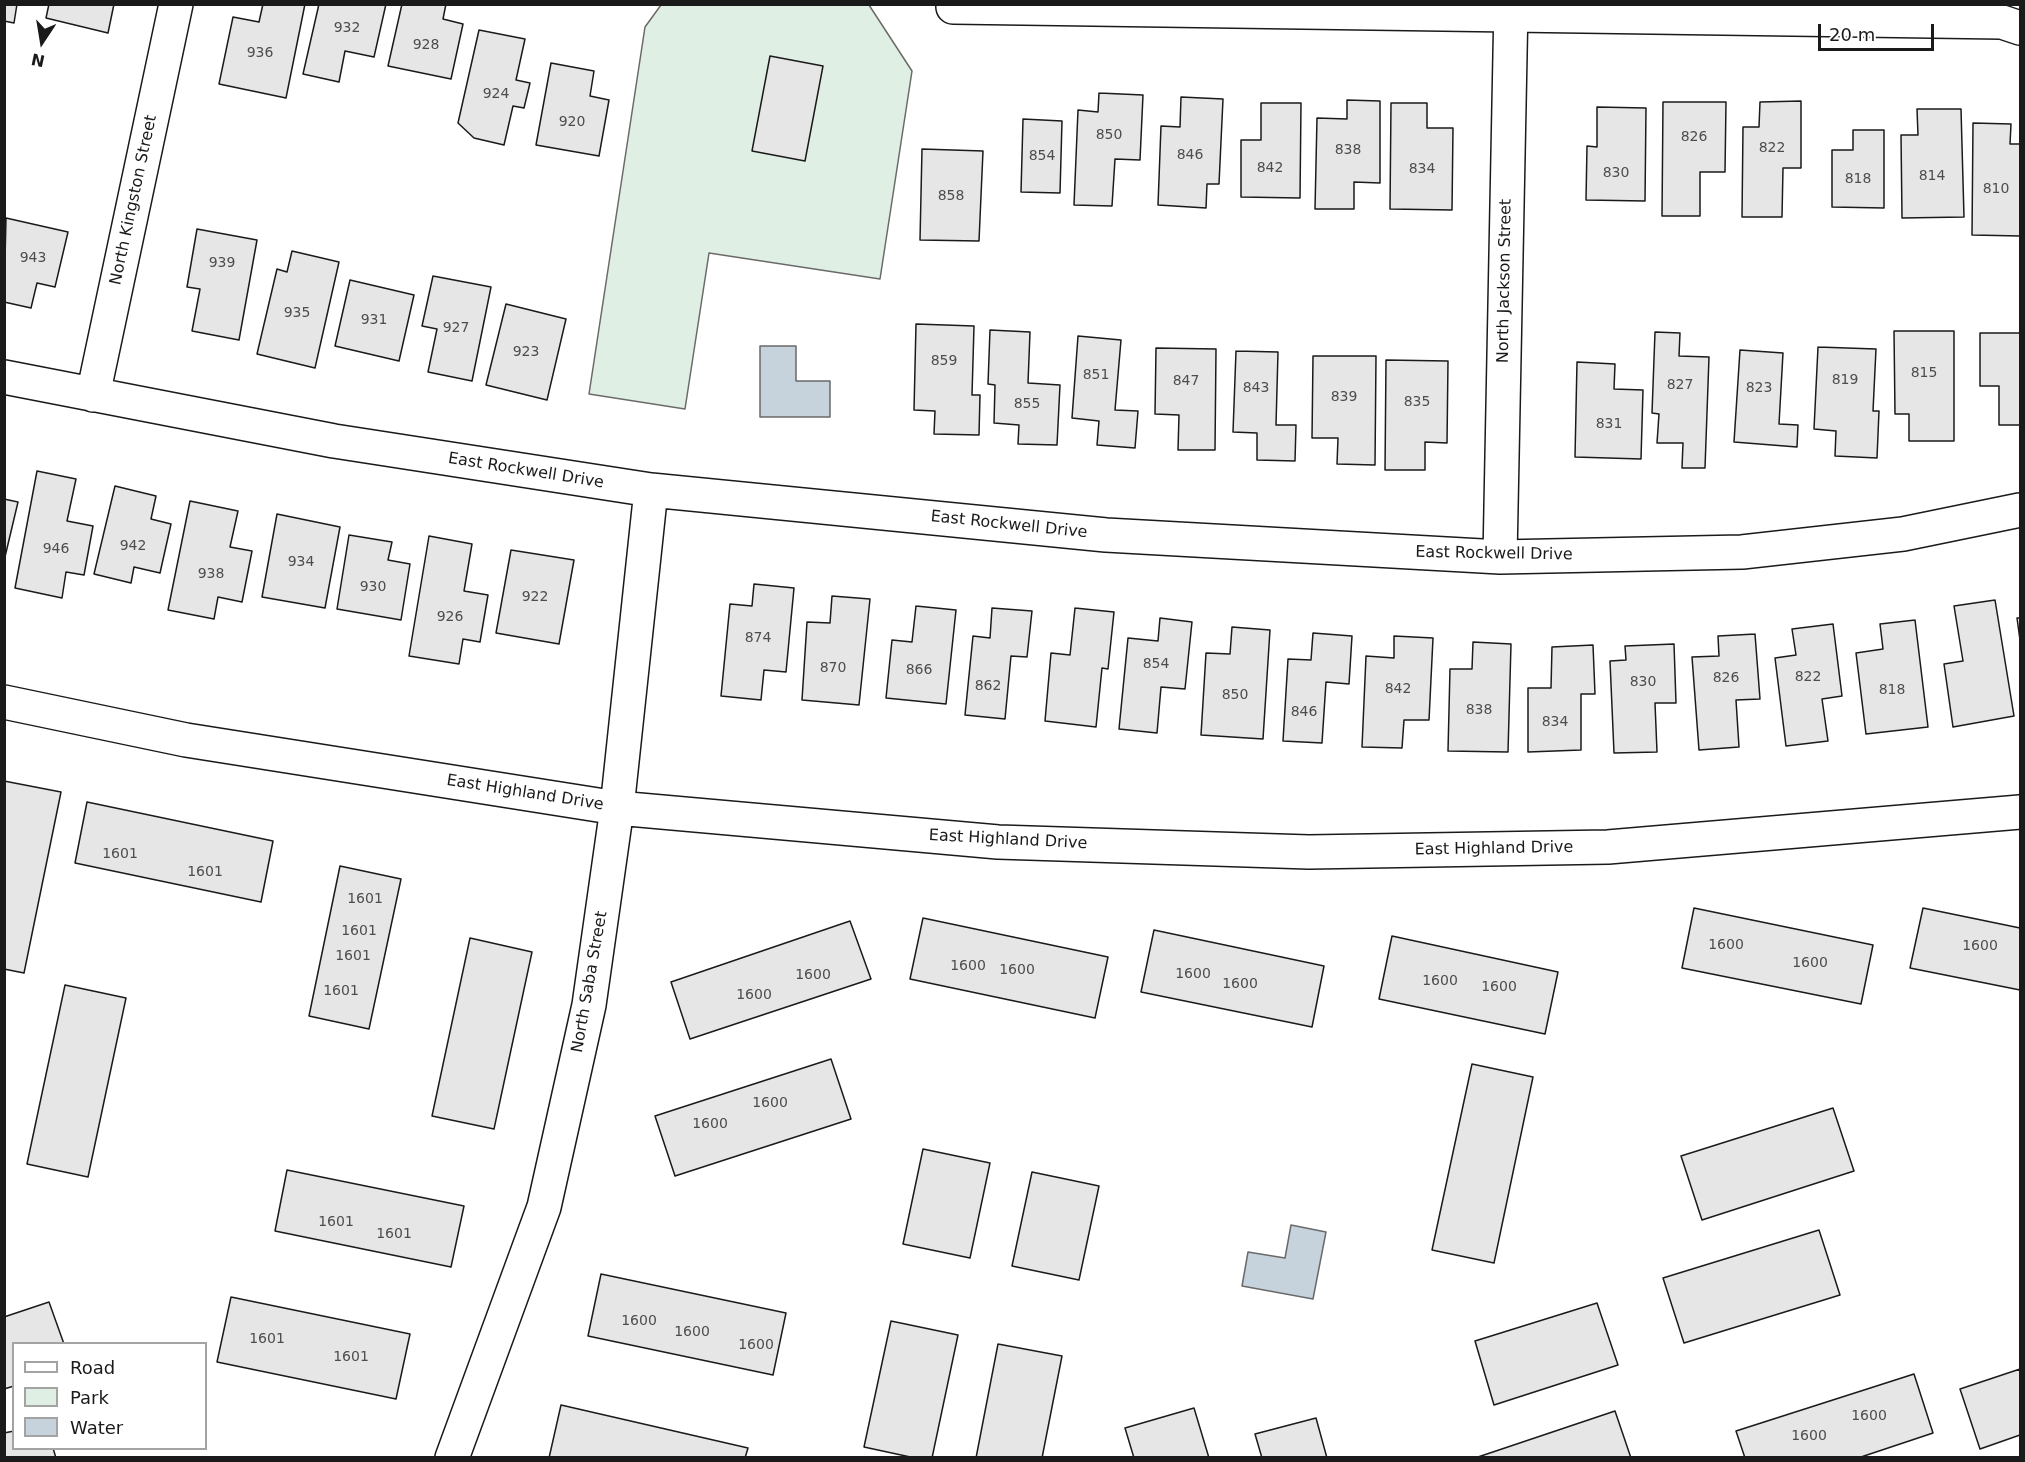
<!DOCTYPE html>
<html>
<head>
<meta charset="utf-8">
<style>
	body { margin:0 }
	#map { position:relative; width:2025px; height:1462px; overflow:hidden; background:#fff; font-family:"DejaVu Sans",sans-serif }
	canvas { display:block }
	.frame { position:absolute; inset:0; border:6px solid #1a1a1a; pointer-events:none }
	.legend { position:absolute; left:12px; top:1342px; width:195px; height:108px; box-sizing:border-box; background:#fff; border:2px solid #a3a3a3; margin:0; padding:8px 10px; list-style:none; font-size:18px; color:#1a1a1a }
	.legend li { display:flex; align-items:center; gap:12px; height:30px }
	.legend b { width:30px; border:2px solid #a3a3a3 }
	.north { position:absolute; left:12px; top:12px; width:60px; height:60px; -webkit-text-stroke:4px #fff; paint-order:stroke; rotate:192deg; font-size:16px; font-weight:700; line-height:24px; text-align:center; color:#1a1a1a }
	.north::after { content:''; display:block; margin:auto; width:21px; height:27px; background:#1a1a1a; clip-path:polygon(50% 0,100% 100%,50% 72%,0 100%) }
	.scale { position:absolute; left:1818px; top:24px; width:116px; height:27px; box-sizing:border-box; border:3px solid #1a1a1a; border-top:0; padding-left:8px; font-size:18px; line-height:21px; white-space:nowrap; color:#1a1a1a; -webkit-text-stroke:4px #fff; paint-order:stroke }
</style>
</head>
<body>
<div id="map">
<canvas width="2025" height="1462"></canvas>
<div class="frame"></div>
<ul class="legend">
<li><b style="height:8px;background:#fff"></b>Road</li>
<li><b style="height:16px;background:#e0efe3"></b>Park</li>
<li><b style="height:16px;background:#c6d2dc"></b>Water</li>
</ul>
<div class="north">N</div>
<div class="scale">20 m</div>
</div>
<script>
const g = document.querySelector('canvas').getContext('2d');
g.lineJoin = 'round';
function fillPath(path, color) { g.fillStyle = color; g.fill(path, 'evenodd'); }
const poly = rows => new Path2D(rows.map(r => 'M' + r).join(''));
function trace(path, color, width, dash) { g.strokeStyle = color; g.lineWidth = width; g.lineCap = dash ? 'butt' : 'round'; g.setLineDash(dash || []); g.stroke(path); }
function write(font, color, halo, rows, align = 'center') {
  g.font = font + ' "DejaVu Sans",sans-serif'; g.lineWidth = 4.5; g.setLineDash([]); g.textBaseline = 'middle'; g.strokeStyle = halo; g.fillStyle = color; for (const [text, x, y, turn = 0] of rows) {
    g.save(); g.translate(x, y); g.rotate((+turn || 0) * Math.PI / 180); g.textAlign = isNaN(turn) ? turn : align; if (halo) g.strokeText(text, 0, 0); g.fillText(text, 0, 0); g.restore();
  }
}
const green = poly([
	[661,5,869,5,912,71,880,279,709,253,685,409,589,394,645,27,661,5]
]);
fillPath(green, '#e0efe3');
trace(green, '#6a6a6a', 1.5);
const water = poly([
	[760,346,796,346,796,381,830,381,830,417,760,417,760,346],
	[1291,1225,1326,1232,1313,1299,1242,1286,1248,1252,1285,1258,1291,1225]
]);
fillPath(water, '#c6d2dc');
trace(water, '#6a6a6a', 1.5);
const building = poly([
	[4,4,17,4,14,23,4,21,4,4],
	[49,4,114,4,108,33,46,18,49,4],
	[263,4,305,4,286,98,219,84,233,17,259,22,263,4],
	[319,4,386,4,374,57,345,51,339,82,303,74,319,4],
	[402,4,446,4,443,19,463,24,451,79,388,66,402,4],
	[479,30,525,39,516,80,530,83,524,108,513,106,504,145,474,138,458,123,479,30],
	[770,56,823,66,805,161,752,151,770,56],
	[551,63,594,71,590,96,609,100,599,156,536,145,551,63],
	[1099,93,1143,95,1140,160,1115,159,1112,206,1074,205,1078,110,1098,112,1099,93],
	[1181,97,1223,99,1219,184,1207,184,1206,208,1158,205,1161,126,1180,127,1181,97],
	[1347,100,1380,101,1380,183,1354,182,1354,209,1315,209,1317,118,1347,119,1347,100],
	[1801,101,1801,168,1783,168,1782,217,1742,217,1743,127,1759,127,1760,102,1801,101],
	[1663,102,1726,102,1725,172,1700,172,1700,216,1662,216,1663,102],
	[1261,103,1301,103,1300,198,1241,197,1241,140,1261,140,1261,103],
	[1391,103,1427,103,1427,128,1453,128,1452,210,1390,209,1391,103],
	[1597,107,1646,108,1645,201,1586,200,1587,146,1597,147,1597,107],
	[1917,109,1961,109,1964,217,1902,218,1901,135,1918,135,1917,109],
	[1023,119,1062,121,1060,193,1021,192,1023,119],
	[1973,123,2011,124,2010,144,2020,144,2020,236,1972,235,1973,123],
	[1853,130,1884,130,1884,208,1832,207,1832,150,1853,150,1853,130],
	[922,149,983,151,979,241,920,240,922,149],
	[6,218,68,232,55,287,37,283,31,308,4,302,6,218],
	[197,229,257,240,239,340,192,331,200,289,187,287,197,229],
	[292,251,339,262,315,368,257,354,277,269,287,272,292,251],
	[433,276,491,287,472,381,428,372,437,329,422,326,433,276],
	[350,280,414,295,399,361,335,346,350,280],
	[506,304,566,319,547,400,486,385,506,304],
	[916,324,974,326,972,395,980,395,979,435,934,434,935,411,914,410,916,324],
	[990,330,1030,332,1028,383,1060,385,1057,445,1018,444,1019,425,994,423,995,385,988,384,990,330],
	[1894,331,1954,331,1954,441,1909,441,1909,414,1895,414,1894,331],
	[1655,332,1680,333,1679,356,1709,357,1705,468,1682,468,1683,443,1657,443,1659,414,1652,413,1655,332],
	[1980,333,2020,333,2020,425,1999,425,1999,386,1980,386,1980,333],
	[1078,336,1121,340,1115,410,1138,411,1135,448,1097,445,1099,421,1072,418,1078,336],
	[1818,347,1876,349,1873,411,1879,411,1877,458,1835,456,1836,431,1814,429,1818,347],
	[1156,348,1216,349,1215,450,1178,450,1179,415,1155,414,1156,348],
	[1740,350,1783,353,1779,424,1798,425,1797,447,1734,442,1740,350],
	[1236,351,1278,352,1276,425,1296,425,1295,461,1257,460,1257,433,1233,432,1236,351],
	[1313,356,1376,356,1375,465,1337,464,1338,438,1312,438,1313,356],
	[1386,360,1448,361,1447,443,1425,442,1425,470,1385,470,1386,360],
	[1577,362,1615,364,1614,389,1643,390,1641,459,1575,457,1577,362],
	[37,471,76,479,67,521,93,526,84,575,66,572,62,598,15,588,37,471],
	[115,486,156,496,151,519,171,524,160,573,134,567,131,583,94,574,115,486],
	[4,499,18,502,4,561,4,499],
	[190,501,238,511,230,547,252,551,242,602,218,597,214,619,168,610,190,501],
	[277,514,340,527,325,608,262,597,277,514],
	[349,535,392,542,388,560,410,564,401,620,337,609,349,535],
	[429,536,472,544,464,591,488,595,480,642,463,639,459,664,409,656,429,536],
	[511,550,574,560,559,644,496,633,511,550],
	[754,584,794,588,786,672,764,670,761,700,721,696,730,604,752,606,754,584],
	[832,596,870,599,859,705,802,700,807,622,830,623,832,596],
	[1995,600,2014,716,1953,727,1944,664,1963,661,1954,606,1995,600],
	[916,606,956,610,946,704,886,698,892,640,912,642,916,606],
	[992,608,1032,611,1027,657,1011,656,1005,719,965,715,973,636,990,638,992,608],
	[1075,608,1114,612,1108,669,1102,668,1096,727,1045,721,1051,653,1070,655,1075,608],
	[1160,618,1192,622,1185,689,1161,687,1157,733,1119,729,1128,638,1158,641,1160,618],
	[2017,618,2020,618,2020,640,2017,618],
	[1915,620,1928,727,1866,734,1856,653,1883,649,1880,624,1915,620],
	[1833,624,1842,696,1822,699,1828,741,1786,746,1775,658,1796,655,1792,629,1833,624],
	[1232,627,1270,630,1263,739,1201,735,1206,653,1230,654,1232,627],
	[1313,633,1352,636,1349,684,1326,682,1322,743,1283,741,1288,659,1311,660,1313,633],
	[1755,634,1760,699,1736,700,1739,747,1699,750,1692,657,1719,656,1718,636,1755,634],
	[1394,636,1433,638,1429,720,1404,720,1402,748,1362,747,1366,656,1394,658,1394,636],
	[1473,642,1511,644,1508,752,1448,751,1450,669,1472,669,1473,642],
	[1674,644,1676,703,1655,703,1657,752,1614,753,1610,661,1626,660,1625,646,1674,644],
	[1593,645,1595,694,1581,694,1581,750,1528,752,1528,688,1551,688,1552,647,1593,645],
	[4,781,61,792,24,973,4,969,4,781],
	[87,802,273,841,261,902,75,863,87,802],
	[340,866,401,879,369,1029,309,1016,340,866],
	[1694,908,1873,945,1861,1004,1682,968,1694,908],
	[1923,908,2020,928,2020,990,1910,968,1923,908],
	[923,918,1108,957,1095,1018,910,979,923,918],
	[850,921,871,979,690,1039,671,982,850,921],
	[1154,930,1324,966,1312,1027,1141,992,1154,930],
	[1392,936,1558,972,1545,1034,1379,999,1392,936],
	[470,938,532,952,494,1129,432,1116,470,938],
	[65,985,126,998,88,1177,27,1164,65,985],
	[831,1059,851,1119,675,1176,655,1116,831,1059],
	[1472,1064,1533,1077,1494,1263,1432,1250,1472,1064],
	[1833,1108,1854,1171,1702,1220,1681,1156,1833,1108],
	[923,1149,990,1163,970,1258,903,1244,923,1149],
	[287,1170,464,1206,451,1267,275,1231,287,1170],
	[1032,1172,1099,1186,1079,1280,1012,1266,1032,1172],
	[1819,1230,1840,1295,1684,1343,1663,1278,1819,1230],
	[601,1274,786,1313,773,1375,588,1336,601,1274],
	[231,1297,410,1334,396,1399,217,1362,231,1297],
	[49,1302,64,1344,14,1344,14,1386,4,1389,4,1317,49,1302],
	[1597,1303,1618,1365,1494,1405,1475,1341,1597,1303],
	[891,1321,958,1335,932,1458,915,1458,864,1447,891,1321],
	[998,1344,1062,1356,1042,1458,976,1458,998,1344],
	[2020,1369,2020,1435,1980,1449,1960,1389,2020,1369],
	[1914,1374,1933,1433,1858,1458,1745,1458,1736,1431,1914,1374],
	[561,1405,748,1448,745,1458,549,1458,561,1405],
	[1194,1408,1209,1458,1134,1458,1125,1428,1194,1408],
	[1615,1411,1631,1458,1475,1458,1615,1411],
	[1316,1418,1327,1458,1262,1458,1255,1434,1316,1418],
	[14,1431,14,1448,53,1448,56,1458,4,1458,4,1433,14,1431]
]);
fillPath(building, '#e6e6e6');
trace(building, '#1a1a1a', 1.5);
const street = poly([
	[953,7,2002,22,2020,28],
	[4,377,334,441,651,490,1106,535,1500,557,1742,552,1903,534,2020,510],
	[93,395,176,4],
	[1500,557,1511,4],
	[4,702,186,740,617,808,998,842,1309,852,1608,847,2020,812],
	[452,1458,544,1207,589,1005,617,808,651,490]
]);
trace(street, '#1a1a1a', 36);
trace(street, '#fff', 33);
write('14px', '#4d4d4d', null, [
	["932",347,28],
	["928",426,45],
	["936",260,53],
	["924",496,94],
	["920",572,122],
	["850",1109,135],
	["826",1694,137],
	["822",1772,148],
	["838",1348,150],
	["846",1190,155],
	["854",1042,156],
	["842",1270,168],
	["834",1422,169],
	["830",1616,173],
	["814",1932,176],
	["818",1858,179],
	["810",1996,189],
	["858",951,196],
	["943",33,258],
	["939",222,263],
	["935",297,313],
	["931",374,320],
	["927",456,328],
	["923",526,352],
	["859",944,361],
	["815",1924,373],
	["851",1096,375],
	["819",1845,380],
	["847",1186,381],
	["827",1680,385],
	["843",1256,388],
	["823",1759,388],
	["839",1344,397],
	["835",1417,402],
	["855",1027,404],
	["831",1609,424],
	["942",133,546],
	["946",56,549],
	["934",301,562],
	["938",211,574],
	["930",373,587],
	["922",535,597],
	["926",450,617],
	["874",758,638],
	["854",1156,664],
	["870",833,668],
	["866",919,670],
	["822",1808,677],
	["826",1726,678],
	["830",1643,682],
	["862",988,686],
	["842",1398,689],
	["818",1892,690],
	["850",1235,695],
	["838",1479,710],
	["846",1304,712],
	["834",1555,722],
	["1601",120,854],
	["1601",205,872],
	["1601",365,899],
	["1601",359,931],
	["1600",1726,945],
	["1600",1980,946],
	["1601",353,956],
	["1600",1810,963],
	["1600",968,966],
	["1600",1017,970],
	["1600",1193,974],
	["1600",813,975],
	["1600",1440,981],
	["1600",1240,984],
	["1600",1499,987],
	["1601",341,991],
	["1600",754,995],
	["1600",770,1103],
	["1600",710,1124],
	["1601",336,1222],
	["1601",394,1234],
	["1600",639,1321],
	["1600",692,1332],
	["1601",267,1339],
	["1600",756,1345],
	["1601",351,1357],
	["1600",1869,1416],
	["1600",1809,1436]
]);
write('16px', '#1a1a1a', '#fff', [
	["North Kingston Street",134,200,-78],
	["North Jackson Street",1505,281,-89],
	["East Rockwell Drive",526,471,9],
	["East Rockwell Drive",1009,525,6],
	["East Rockwell Drive",1494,554,1],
	["East Highland Drive",525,793,9],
	["East Highland Drive",1008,840,3],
	["East Highland Drive",1494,849,-1],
	["North Saba Street",590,982,-80]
]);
</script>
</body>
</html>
